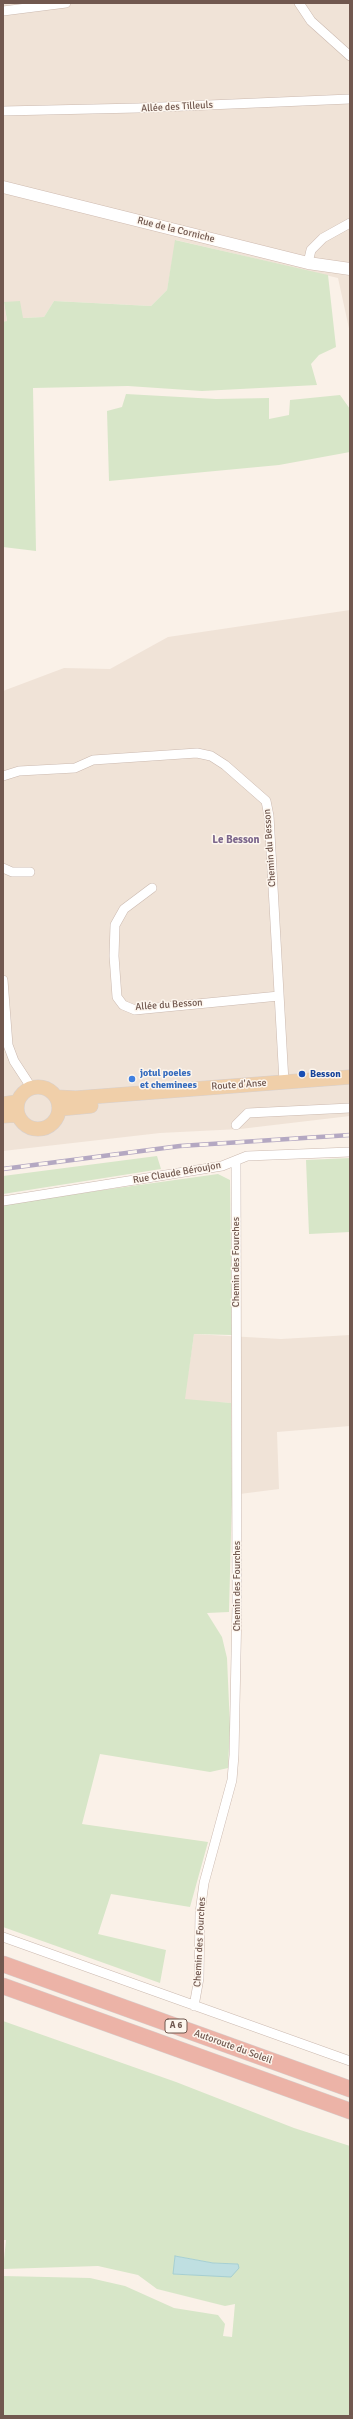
<!DOCTYPE html>
<html>
<head>
<meta charset="utf-8">
<style>
	body { margin:0 }
	#map { position:relative; width:353px; height:2419px; overflow:hidden; background:#faf1e8; font-family:Signika,sans-serif }
	canvas { display:block }
	.frame { position:absolute; inset:0; border:4px solid #71584f; pointer-events:none }
</style>
</head>
<body>
<div id="map">
<canvas width="353" height="2419"></canvas>
<div class="frame"></div>
</div>
<script>
const g = document.querySelector('canvas').getContext('2d');
g.lineJoin = 'round';
function fillPath(path, color) { g.fillStyle = color; g.fill(path, 'evenodd'); }
const poly = rows => new Path2D(rows.map(r => 'M' + r).join(''));
function trace(path, color, width, dash) { g.strokeStyle = color; g.lineWidth = width; g.lineCap = dash ? 'butt' : 'round'; g.setLineDash(dash || []); g.stroke(path); }
function write(font, color, halo, rows, align = 'center') {
  g.font = font + ' Signika,sans-serif'; g.lineWidth = 3; g.setLineDash([]); g.textBaseline = 'middle'; g.strokeStyle = halo; g.fillStyle = color; for (const [text, x, y, turn = 0] of rows) {
    g.save(); g.translate(x, y); g.rotate((+turn || 0) * Math.PI / 180); g.textAlign = isNaN(turn) ? turn : align; if (halo) g.strokeText(text, 0, 0); g.fillText(text, 0, 0); g.restore();
  }
}
fillPath(poly([
	[3,3,350,3,350,333,338,278,176,240,167,290,151,306,54,301,44,317,23,318,4,302,7,322,3,322],
	[350,610,350,1116,240,1129,160,1133,3,1151,3,691,64,668,110,669,168,637],
	[194,1334,281,1339,350,1335,350,1426,277,1432,279,1489,232,1495,231,1403,184,1400]
]), '#f0e3d7');
fillPath(poly([
	[175,240,328,275,336,347,319,355,311,364,317,385,202,391,128,386,33,388,36,551,3,547,3,322,7,321,4,302,20,301,23,318,44,317,54,301,151,306,167,290],
	[126,394,216,399,269,398,269,419,289,415,290,400,340,395,350,409,350,452,279,465,109,481,107,411,122,407],
	[157,1156,161,1169,3,1194,3,1176],
	[350,1158,350,1232,309,1234,306,1160],
	[218,1174,230,1180,232,1335,194,1334,185,1399,231,1403,232,1495,229,1612,207,1613,222,1637,227,1658,230,1727,228,1768,210,1772,100,1754,82,1824,208,1842,190,1907,111,1894,98,1934,166,1950,160,1983,3,1927,3,1204],
	[3,2021,176,2082,294,2128,350,2146,350,2416,3,2416,3,2276,90,2278,125,2286,174,2308,218,2315,225,2324,223,2336,232,2337,235,2304,225,2306,157,2289,138,2275,98,2266,3,2269,6,2240,3,2240],
	[175,2256,213,2263,238,2264,195,2275,174,2274]
]), '#d7e6c8');
const water = poly([
	[175,2256,213,2263,238,2264,239,2268,231,2277,173,2274,175,2256]
]);
fillPath(water, '#bfdfe1');
trace(water, '#a6cfd2', 1);
const minor = poly([
	[299,3,311,21,350,56],
	[3,11,66,3],
	[3,111,138,108,350,99],
	[308,263,311,250,323,238,350,223],
	[3,776,19,771,75,768,93,760,197,753,211,756,225,765,266,801,269,816,284,1082],
	[3,868,12,872,30,872],
	[152,888,124,909,115,925,114,956,117,997,123,1005,135,1010,279,996],
	[3,980,8,1045,14,1061,31,1087],
	[236,1125,248,1113,350,1108],
	[3,1201,222,1166,247,1156,350,1152],
	[3,1937,350,2061],
	[194,2006,199,1978,200,1913,204,1883,232,1780,234,1755,237,1605,236,1161]
]);
const secondary = poly([
	[3,187,308,263,350,269]
]);
const primary = poly([
	'17 1108a21 21 0 1 1 42 0a21 21 0 1 1-42 0Z',
	[56,1097,76,1098,350,1077],
	[3,1104,17,1102],
	[59,1109,91,1106],
	[3,1116,17,1115]
]);
const motorway = poly([
	[3,1964,350,2089],
	[3,1986,350,2111]
]);
trace(minor, '#cbb9af', 10);
trace(secondary, '#cfbbb0', 13);
trace(primary, '#d7d0ce', 15);
trace(motorway, '#d7d0ce', 17);
trace(minor, '#fff', 9);
trace(secondary, '#fff', 12);
trace(primary, '#f0cfa9', 14);
trace(motorway, '#ecb3a7', 16);
const rail = poly([
	[3,1169,180,1146,350,1135]
]);
trace(rail, '#b4a8c2', 4.5);
trace(rail, '#fdf6ee', 3, [9]);
for (const [x, y, r, color] of [
	[302,1074,4,"#1a4fb4"],
	[132,1079,4,"#3f7fe0"]
]) { const dot = new Path2D(); dot.arc(x, y, r, 0, 2 * Math.PI); g.fillStyle = color; g.fill(dot); trace(dot, '#fdf6ee', 1.5); }
for (const [x, y, w] of [
	[176,2026,22]
]) { const box = new Path2D(); box.roundRect(x - w / 2, y - 7, w, 14, 3); g.fillStyle = '#fdf6ee'; g.fill(box); trace(box, '#71584f', 1); }
write('bold 9px', '#71584f', null, [
	["A 6",176,2026]
]);
write('10px', '#71584f', '#fdf6ee', [
	["Allée des Tilleuls",177,107,-3],
	["Rue de la Corniche",176,230,14],
	["Chemin du Besson",270,848,-94],
	["Allée du Besson",169,1005,-4],
	["Route d'Anse",239,1085,-4],
	["Rue Claude Béroujon",177,1173,-10],
	["Chemin des Fourches",236,1262,-90],
	["Chemin des Fourches",237,1586,-90],
	["Chemin des Fourches",200,1942,-87],
	["Autoroute du Soleil",233,2047,20]
]);
write('bold 10px', '#366cbe', '#fdf6ee', [
	["jotul poeles",140,1073],
	["et cheminees",140,1085]
], 'left');
write('bold 10px', '#164399', '#fdf6ee', [
	["Besson",310,1074]
], 'left');
write('bold 11px', '#7c678c', '#fdf6ee', [
	["Le Besson",236,840]
]);
</script>
</body>
</html>
